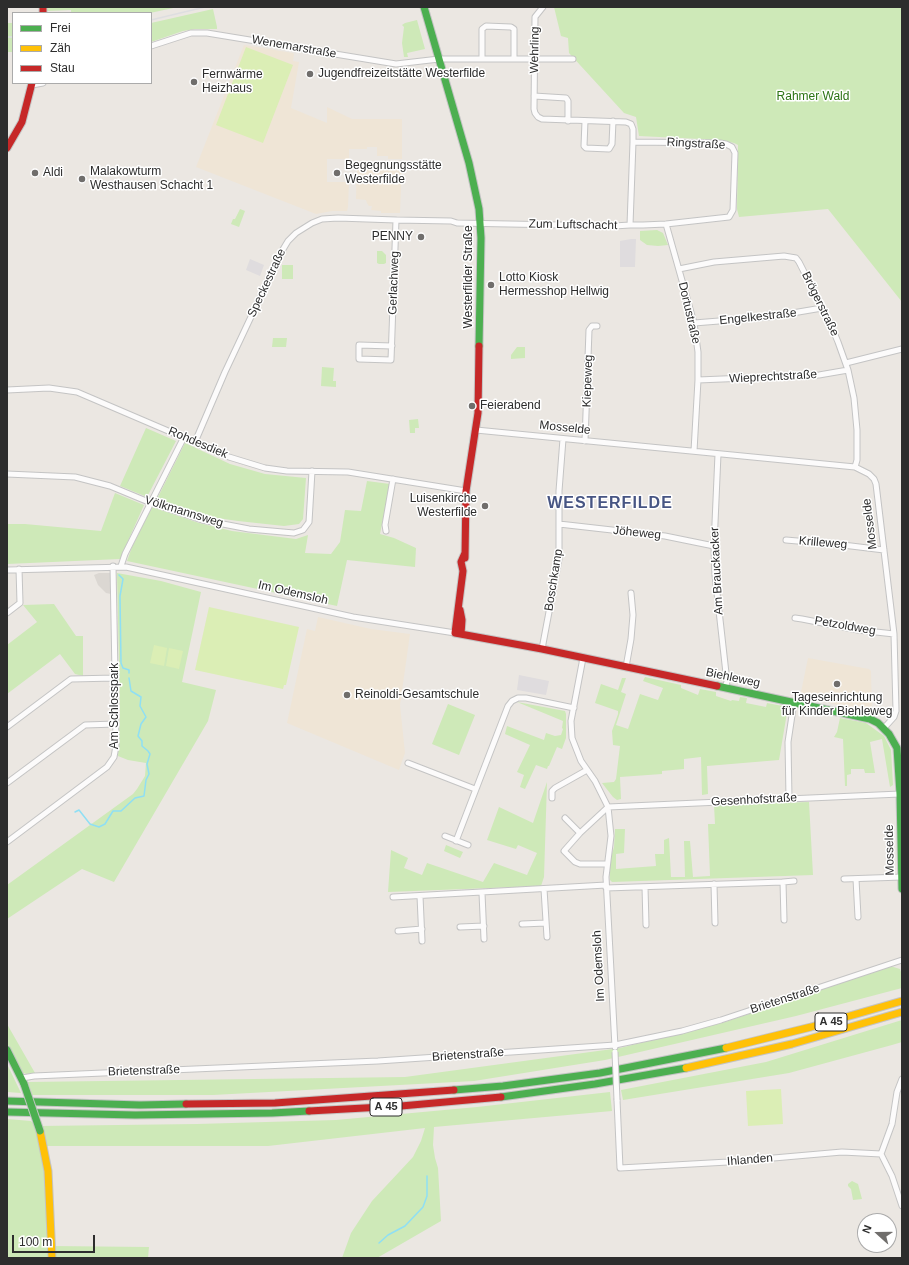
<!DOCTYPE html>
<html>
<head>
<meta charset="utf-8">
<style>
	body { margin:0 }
	#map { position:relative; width:909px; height:1265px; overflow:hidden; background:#ebe7e2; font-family:Helvetica,sans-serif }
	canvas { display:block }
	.frame { position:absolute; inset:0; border:8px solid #2d2d2d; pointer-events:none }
	.legend { position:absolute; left:12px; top:12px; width:140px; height:72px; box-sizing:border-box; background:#fff; border:1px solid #ababab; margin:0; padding:5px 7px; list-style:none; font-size:12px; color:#2d2d2d }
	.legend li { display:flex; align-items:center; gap:8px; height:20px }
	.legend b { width:20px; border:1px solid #ababab }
	.north { position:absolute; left:857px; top:1213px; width:40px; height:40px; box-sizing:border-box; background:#fff; border:1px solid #ababab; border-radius:50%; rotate:291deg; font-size:11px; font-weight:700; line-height:16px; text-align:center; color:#2d2d2d }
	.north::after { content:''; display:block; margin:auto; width:14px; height:18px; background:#706e6c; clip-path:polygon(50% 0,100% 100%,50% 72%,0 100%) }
	.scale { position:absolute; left:12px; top:1235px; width:83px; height:18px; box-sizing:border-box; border:2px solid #2d2d2d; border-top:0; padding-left:5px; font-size:12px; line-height:14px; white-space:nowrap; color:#2d2d2d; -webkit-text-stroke:3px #fff; paint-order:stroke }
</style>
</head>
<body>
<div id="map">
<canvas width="909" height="1265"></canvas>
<div class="frame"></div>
<ul class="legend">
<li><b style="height:5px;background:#4caf50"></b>Frei</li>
<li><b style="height:5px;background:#ffc107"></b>Zäh</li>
<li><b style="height:5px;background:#c62828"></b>Stau</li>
</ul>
<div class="north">N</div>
<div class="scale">100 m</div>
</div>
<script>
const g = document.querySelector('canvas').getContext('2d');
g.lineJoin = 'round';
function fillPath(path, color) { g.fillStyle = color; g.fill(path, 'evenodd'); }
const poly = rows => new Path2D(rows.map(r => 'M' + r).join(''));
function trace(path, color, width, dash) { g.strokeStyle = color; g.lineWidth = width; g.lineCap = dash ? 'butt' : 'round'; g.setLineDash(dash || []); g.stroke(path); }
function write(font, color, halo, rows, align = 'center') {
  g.font = font + ' Helvetica,sans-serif'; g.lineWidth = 3; g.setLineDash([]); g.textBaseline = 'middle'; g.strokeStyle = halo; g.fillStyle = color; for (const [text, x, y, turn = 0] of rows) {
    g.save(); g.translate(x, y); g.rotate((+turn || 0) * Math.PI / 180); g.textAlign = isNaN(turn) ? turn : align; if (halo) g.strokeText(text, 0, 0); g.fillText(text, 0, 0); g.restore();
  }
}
fillPath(poly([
	[631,239,636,239,635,267,620,267,620,241],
	[250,259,264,265,260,276,246,270],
	[519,675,549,681,546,695,517,690]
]), '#dfdcde');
fillPath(poly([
	[244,45,293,53,294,54,293,61,299,62,291,108,327,123,327,107,352,119,402,119,402,159,388,159,388,156,377,156,377,147,367,147,367,149,349,149,349,159,327,159,327,182,349,182,348,207,347,211,332,211,316,214,196,167],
	[357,162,402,163,400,213,381,213,381,211,371,210,372,206,369,206,367,203,366,200,356,199],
	[318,617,371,629,410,634,400,705,405,753,399,770,287,723,307,629,315,631],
	[808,658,869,669,871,671,872,712,800,697]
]), '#efe5d6');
fillPath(poly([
	[47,7,178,7,150,13,71,13,71,10,47,11],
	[554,7,902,7,902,302,828,209,739,217,737,209,738,145,734,143,721,140,639,136,636,117,624,113,569,53,568,38,561,36],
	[213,9,217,27,217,29,195,29,183,31,151,42,151,23],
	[417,20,425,49,407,53,408,57,404,57,402,43,404,27,402,25,405,23],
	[7,23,13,23,13,52,7,52],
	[240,209,245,211,239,227,231,224,233,219,235,219],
	[657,230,663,233,668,245,658,246,647,245,640,240,640,231],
	[377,251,382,251,386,255,386,263,384,264,379,264,377,263],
	[282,265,293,265,293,279,282,279],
	[273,338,287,338,286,347,272,347],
	[517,347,525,347,525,358,511,359,511,355],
	[322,367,334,368,333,381,336,381,336,387,321,386],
	[418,419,419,428,415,428,415,433,410,433,409,420],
	[146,428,176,441,147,497,120,486],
	[185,443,230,464,265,474,306,478,303,519,299,524,284,526,238,521,210,517,157,499],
	[367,481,390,484,380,534,394,538,416,548,415,567,347,560,337,606,127,561,132,547,152,507,199,523,232,531,296,539,308,535,305,553,331,554,340,542,345,510,361,511],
	[115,493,144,505,120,559,7,564,7,524,25,524,101,531],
	[117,573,161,581,201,592,182,682,216,690,208,721,114,882,82,869,7,919,7,885,133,794,137,789,145,776,146,763,128,760,118,756,120,714],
	[54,604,76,636,83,636,83,676,75,674,60,654,7,694,7,645,37,622,23,605],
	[645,677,681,685,681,688,698,695,700,689,716,692,716,696,731,701,732,700,739,701,740,697,747,698,746,703,766,707,767,703,788,707,779,760,707,766,708,794,702,795,701,757,684,759,684,769,662,771,662,774,620,777,621,799,617,800,613,797,602,783,614,782,616,779,620,746,613,745,612,731,618,714,618,711,595,703,601,684,618,690,622,678,626,678,621,692,626,694,616,725,628,729,640,694,658,700,663,688,643,681],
	[517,702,565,711,566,714,566,738,562,749,557,747,549,766,548,766,547,769,536,765,525,789,520,787,524,775,517,772,530,745,505,734,507,726,544,740,546,733,555,736,561,735,563,729,562,728,563,721],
	[448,704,475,715,459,755,432,744],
	[840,718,866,723,884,736,891,750,893,785,890,787,882,739,870,742,875,773,865,773,864,769,851,769,851,774,847,775,847,786,845,786,843,739,834,737,837,732],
	[547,782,544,877,541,886,388,892,391,850,408,858,404,868,422,875,427,863,483,882,494,863,527,875,537,853,518,845,516,849,487,840,499,807,533,823],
	[809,802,813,875,612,882,610,880,609,864,614,847,615,829,625,829,624,853,616,854,616,869,656,866,655,854,664,854,664,840,669,838,671,877,685,877,684,841,690,841,693,877,710,876,708,824,715,824,714,805],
	[446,845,463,852,460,858,444,851],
	[890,966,900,969,902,975,902,988,796,1016,605,1060,474,1081,213,1095,32,1095,28,1082,405,1077,620,1048,725,1022],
	[902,1020,902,1042,892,1045,789,1073,623,1100,621,1090,766,1062],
	[7,1024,35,1073,27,1074,23,1073,7,1043],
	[7,1064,21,1093,7,1092],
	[610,1092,612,1111,434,1127,433,1145,435,1158,438,1168,441,1221,377,1258,342,1258,351,1233,372,1201,413,1157,421,1141,425,1128,268,1146,44,1146,51,1246,149,1247,148,1258,7,1258,7,1119,31,1121,40,1130,39,1126,197,1124,336,1120,477,1107],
	[852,1181,858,1184,862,1199,853,1200,851,1189,848,1186,848,1184]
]), '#cee9b8');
fillPath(poly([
	[246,47,293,65,263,143,216,125],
	[209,607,299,627,286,685,284,685,283,689,195,670],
	[154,645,167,648,164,666,150,663],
	[169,648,183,651,179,669,166,666],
	[781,1089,783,1124,748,1126,746,1091]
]), '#dbeeb5');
fillPath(poly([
	[99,573,110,573,111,594,106,593,98,585,94,575]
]), '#dbd7d2');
trace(poly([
	[119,575,123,579,120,596,121,663,123,668,129,670,129,673],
	[75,812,79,810,90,824,99,827,105,824,113,811,121,811,135,798,144,796,146,780,149,774,147,764,150,754,148,751,142,746,142,741,138,736,141,724,146,717,140,706,141,697,131,691,129,678],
	[379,1243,388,1235,405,1226,423,1207,427,1196,427,1176]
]), '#8fdff4', 1.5);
const street = poly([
	[543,7,535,17,534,109,535,113,538,117,542,119,626,122,631,124,633,129,633,142],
	[151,46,191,33,207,33,396,64,439,59,573,59],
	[482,59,482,29,486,26,511,27,514,29,514,59],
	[32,85,43,83],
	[534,96,566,98,568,101,568,121],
	[585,121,584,146,586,148,609,149,612,144,613,121],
	[666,224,694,323,698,352,698,380,694,451],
	[679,269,714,262,784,256,796,258,799,262,830,323,838,342,848,370,854,398,857,430,857,460,855,467],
	[694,323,769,317,822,308],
	[392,346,359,345,359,359,391,360,396,220],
	[846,363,902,349],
	[698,380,819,375,848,370],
	[7,390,49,388,77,392,229,457,265,468,287,471,348,472,466,491],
	[476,430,855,467,869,474,874,479,876,484,894,634,896,711,894,717,884,728],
	[585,441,589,330,592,326,597,326],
	[195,442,225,372,282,251,288,241,296,233,312,223,322,219,338,218,396,220,451,221,457,223,614,226,630,225,643,225,666,224,729,217,733,210,735,153,732,147,726,144,720,143,633,142,630,225],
	[718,454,714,546,715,575,727,682,725,687],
	[7,474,75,477,110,486,151,503,202,520,249,529,294,533,303,530,309,522,312,471],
	[559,524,665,536,714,546],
	[386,531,385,525,393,479],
	[786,540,843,545,884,550],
	[121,566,125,554,184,437],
	[7,570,126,567,353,617,455,633],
	[7,613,20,603,19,569],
	[795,618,802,619,858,630,894,634],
	[542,649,559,559,559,491,563,439],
	[583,658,571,721,572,738,581,761,595,781,608,807,611,836,606,877,615,1047],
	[626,667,631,639,633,615,631,593],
	[7,727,71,679,115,678],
	[408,763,475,789],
	[7,783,85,725,116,724],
	[552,798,552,791,555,788,587,770],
	[789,798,788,742,794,702],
	[565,818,580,833],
	[445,836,468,845],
	[456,841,508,706,512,701,518,698,526,698,574,708],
	[7,842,107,767,114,757,116,746,115,675,113,566],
	[607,864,580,864,575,862,564,851,580,833,608,807,900,794],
	[844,879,902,877],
	[856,879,858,917],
	[783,882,794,881],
	[714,884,715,923],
	[645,887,646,925],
	[606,888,783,882,784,920],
	[544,889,547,937],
	[482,893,484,939],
	[420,896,422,941],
	[393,897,606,885],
	[522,924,546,923],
	[460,927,484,926],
	[398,931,422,929],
	[22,1078,34,1076,378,1061,615,1045,682,1031,721,1020,902,960],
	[617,1100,620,1168,728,1162,842,1152,881,1154],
	[881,1154,892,1124,897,1092,902,1079],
	[881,1154,892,1176,902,1206]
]);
const fast = poly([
	[424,7,469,163,479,209,481,238,479,346],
	[717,686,870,719,878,723,889,734,897,748,900,794,902,889],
	[7,1050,24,1084],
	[454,1090,503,1086,600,1073,726,1048],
	[501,1097,595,1084,686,1068],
	[7,1101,140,1105,186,1104],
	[7,1112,135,1115,272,1113,309,1111]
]);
const slow = poly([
	[726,1048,811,1027,902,1001],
	[686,1068,792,1044,902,1012],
	[40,1131,48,1171,52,1258]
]);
const jam = poly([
	[43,7,43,13],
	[7,148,22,122,32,83],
	[465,553,461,562,463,571,455,633,542,649,717,686],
	[465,558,466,491,478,413,479,346],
	[460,610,462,620,461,634],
	[186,1104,275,1103,454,1090],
	[309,1111,401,1106,501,1097]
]);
trace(street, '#c4c4c4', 7);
trace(fast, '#c4c4c4', 9);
trace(slow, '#c4c4c4', 9);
trace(jam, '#c4c4c4', 9);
trace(street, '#fcfbfb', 5);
trace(fast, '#4caf50', 7);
trace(slow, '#ffc107', 7);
trace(jam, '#c62828', 7);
trace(poly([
	[151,20,205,7],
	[7,37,13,37]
]), '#dedee0', 1.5);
const streetBridge = poly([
	[615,1052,617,1100]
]);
const fastBridge = poly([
	[24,1084,40,1131]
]);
trace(streetBridge, '#c4c4c4', 7, []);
trace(fastBridge, '#c4c4c4', 9, []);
trace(streetBridge, '#fcfbfb', 5);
trace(fastBridge, '#4caf50', 7);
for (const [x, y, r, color] of [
	[310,74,4,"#706e6c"],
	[194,82,4,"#706e6c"],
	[35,173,4,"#706e6c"],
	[337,173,4,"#706e6c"],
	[82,179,4,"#706e6c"],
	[421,237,4,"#706e6c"],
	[491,285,4,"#706e6c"],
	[472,406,4,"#706e6c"],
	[485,506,4,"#706e6c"],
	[837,684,4,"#706e6c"],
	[347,695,4,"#706e6c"]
]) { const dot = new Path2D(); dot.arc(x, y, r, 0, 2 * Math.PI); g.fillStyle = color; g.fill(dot); trace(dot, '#fff', 1.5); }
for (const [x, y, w] of [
	[831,1022,32],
	[386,1107,32]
]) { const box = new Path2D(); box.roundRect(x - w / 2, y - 9, w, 18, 3); g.fillStyle = '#fff'; g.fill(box); trace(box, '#2d2d2d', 1); }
write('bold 11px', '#2d2d2d', null, [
	["A 45",831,1022],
	["A 45",386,1107]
]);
write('12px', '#2d2d2d', '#fff', [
	["Wenemarstraße",294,47,10],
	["Wehrling",535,50,-89],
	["Ringstraße",696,144,3],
	["Zum Luftschacht",573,225,1],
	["Westerfilder Straße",469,277,-90],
	["Speckestraße",267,283,-65],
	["Gerlachweg",394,283,-88],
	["Brögerstraße",820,304,64],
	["Dortustraße",689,313,77],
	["Engelkestraße",758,317,-6],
	["Wieprechtstraße",773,377,-3],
	["Kiepeweg",588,381,-88],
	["Mosselde",565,428,6],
	["Rohdesdiek",198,443,23],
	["Völkmannsweg",184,512,17],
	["Mosselde",870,524,-97],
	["Jöheweg",637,533,6],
	["Krilleweg",823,543,5],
	["Am Brauckacker",717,571,-93],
	["Boschkamp",554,580,-81],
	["Im Odemsloh",293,593,13],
	["Petzoldweg",845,626,10],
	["Biehleweg",733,678,12],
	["Am Schlosspark",115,706,-90],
	["Gesenhofstraße",754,800,-3],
	["Mosselde",890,850,-91],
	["Im Odemsloh",599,966,-93],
	["Brietenstraße",785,999,-18],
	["Brietenstraße",468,1055,-4],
	["Brietenstraße",144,1071,-2],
	["Ihlanden",750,1160,-5]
]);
write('12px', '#2d2d2d', '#fff', [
	["Jugendfreizeitstätte Westerfilde",318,74],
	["Fernwärme",202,75],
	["Heizhaus",202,89],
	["Begegnungsstätte",345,166],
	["Westerfilde",345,180],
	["Malakowturm",90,172],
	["Westhausen Schacht 1",90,186],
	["Aldi",43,173],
	["PENNY",413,237,"right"],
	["Lotto Kiosk",499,278],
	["Hermesshop Hellwig",499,292],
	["Feierabend",480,406],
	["Luisenkirche",477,499,"right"],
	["Westerfilde",477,513,"right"],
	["Reinoldi-Gesamtschule",355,695],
	["Tageseinrichtung",837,698,"center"],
	["für Kinder Biehleweg",837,712,"center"]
], 'left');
write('12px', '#2b7313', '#fff', [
	["Rahmer Wald",813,97]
]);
g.letterSpacing = '1px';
write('bold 16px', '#475583', '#fff', [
	["WESTERFILDE",610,504]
]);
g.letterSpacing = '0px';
</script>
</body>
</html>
